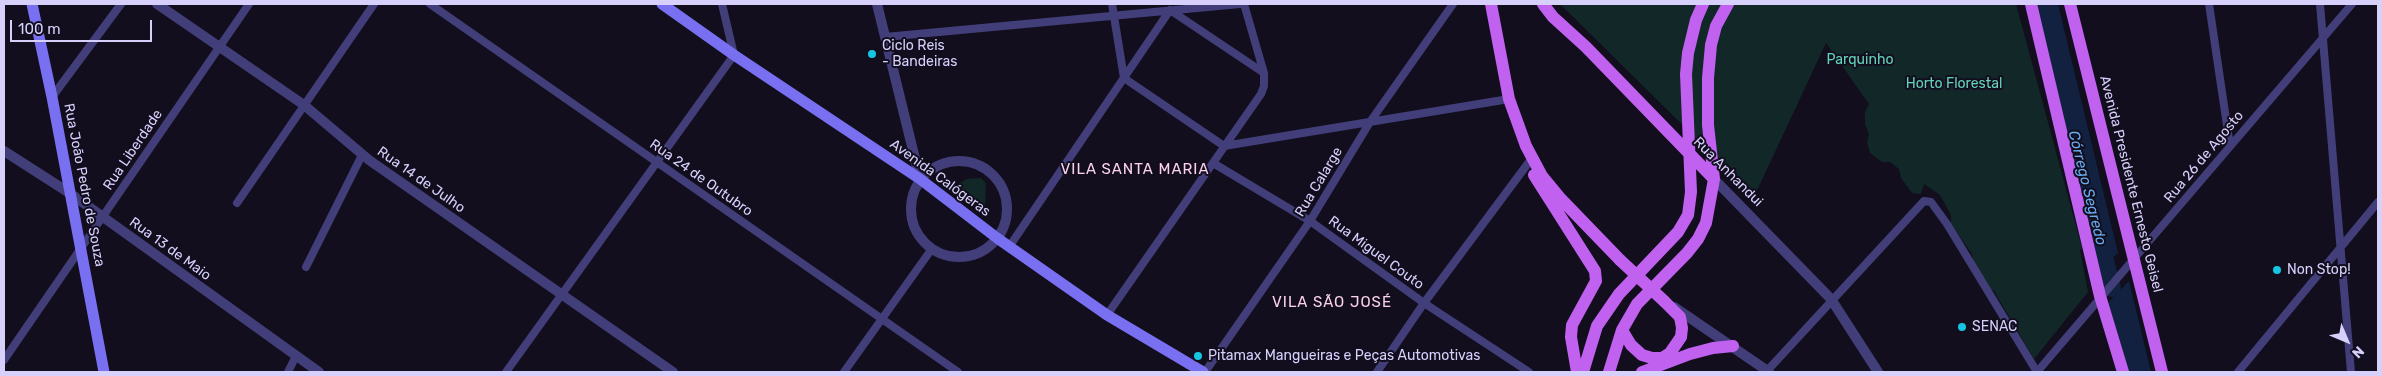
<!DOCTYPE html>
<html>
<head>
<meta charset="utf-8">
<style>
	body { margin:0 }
	#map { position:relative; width:2382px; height:376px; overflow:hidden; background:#120e1e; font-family:Rubik,sans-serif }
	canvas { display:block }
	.frame { position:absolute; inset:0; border:5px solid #d6d0fb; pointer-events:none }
	.north { position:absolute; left:2322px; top:316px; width:50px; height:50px; -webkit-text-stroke:4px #120e1e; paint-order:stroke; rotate:135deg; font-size:14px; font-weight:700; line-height:20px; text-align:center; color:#d6d0fb }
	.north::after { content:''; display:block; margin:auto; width:18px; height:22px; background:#d6d0fb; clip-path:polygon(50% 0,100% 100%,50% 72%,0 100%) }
	.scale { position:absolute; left:10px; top:20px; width:142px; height:22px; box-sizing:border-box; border:2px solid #d6d0fb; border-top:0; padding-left:6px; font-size:15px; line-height:18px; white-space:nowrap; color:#d6d0fb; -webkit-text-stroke:4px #120e1e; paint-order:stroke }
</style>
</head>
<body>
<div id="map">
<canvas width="2382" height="376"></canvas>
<div class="frame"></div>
<div class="north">N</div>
<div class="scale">100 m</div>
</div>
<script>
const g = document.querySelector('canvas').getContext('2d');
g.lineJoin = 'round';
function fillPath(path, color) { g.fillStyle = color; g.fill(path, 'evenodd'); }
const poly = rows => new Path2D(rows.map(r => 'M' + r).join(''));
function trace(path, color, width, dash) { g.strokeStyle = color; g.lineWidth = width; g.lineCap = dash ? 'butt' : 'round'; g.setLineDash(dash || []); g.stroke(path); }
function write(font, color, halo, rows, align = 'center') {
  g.font = font + ' Rubik,sans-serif'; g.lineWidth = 4; g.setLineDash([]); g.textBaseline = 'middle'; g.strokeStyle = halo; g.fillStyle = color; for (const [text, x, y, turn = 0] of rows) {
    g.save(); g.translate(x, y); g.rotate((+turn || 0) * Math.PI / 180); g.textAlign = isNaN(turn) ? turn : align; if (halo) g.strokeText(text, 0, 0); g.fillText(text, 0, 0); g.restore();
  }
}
fillPath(poly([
	[1560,4,2016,4,2082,248,2080,250,2088,292,2034,359,1994,291,1988,288,1975,268,1972,254,1951,224,1951,215,1940,195,1924,184,1921,194,1912,193,1901,178,1899,169,1890,162,1882,162,1870,153,1867,142,1869,134,1865,124,1865,112,1869,104,1826,43,1753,199,1709,151],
	[981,178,986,183,985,209,978,207,953,189,956,185,967,179]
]), '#122727');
fillPath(poly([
	[2034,4,2058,4,2118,253,2102,267,2091,236],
	[2129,281,2151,372,2127,372,2106,305]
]), '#11213f');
trace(poly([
	[2112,288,2115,299]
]), '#11213f', 3);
trace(poly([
	[2100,242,2112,288]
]), '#11213f', 18);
trace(poly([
	[430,4,958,372],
	[1112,4,1124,78,1224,146],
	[2209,4,2230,146],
	[2320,4,2351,372],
	[885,37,1240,4],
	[52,97,121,4],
	[1224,146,1509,99],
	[1213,163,1310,221,1424,303,1529,372],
	[237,203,374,4],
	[1009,247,1170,10,1264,73],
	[306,267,362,155],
	[1107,315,1261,94,1264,86,1264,73,1244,4],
	[4,360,249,4],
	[288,372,296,356],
	[506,372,734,55,722,4],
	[844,372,931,250],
	[1205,372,1310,221,1370,122,1453,4],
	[1377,372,1424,303,1532,158],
	[1766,372,1924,201,1931,202,1947,224,2037,372],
	[2037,372,2352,4],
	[2238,372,2378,202]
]), '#423e79', 8);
trace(poly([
	[157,4,304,105,369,160,673,372],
	[877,4,920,179],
	[4,151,71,194,319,372],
	'911 209a48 48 0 1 1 96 0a48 48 0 1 1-96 0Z',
	[1714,179,1831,299,1878,372],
	[1674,307,1769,372]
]), '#423e79', 10);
trace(poly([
	[32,4,52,97,104,372],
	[662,4,734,55,920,179,997,238,1107,315,1203,372]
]), '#7870f1', 11);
trace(poly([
	[1491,4,1509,99,1526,146,1542,176,1561,199,1620,260],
	[1543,4,1553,17,1586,47,1714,179],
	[2031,4,2100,296,2123,372],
	[2070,4,2162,372],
	[1534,175,1595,271,1596,281,1572,325,1571,337,1577,372],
	[1622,330,1631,345,1642,355,1652,358,1662,358,1670,353,1681,337,1682,328,1680,317,1664,301],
	[1583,372,1597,326,1619,294,1678,232,1688,215,1691,192,1686,74,1688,53,1696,20,1703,4],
	[1609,372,1622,330,1637,304,1687,253,1698,239,1706,223,1714,179,1708,125,1708,78,1711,45,1716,26,1728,4],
	[1642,372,1690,354,1713,348,1733,346]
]), '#c061f0', 12);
trace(poly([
	[1620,260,1664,301]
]), '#c061f0', 12);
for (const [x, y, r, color] of [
	[872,54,5,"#15c5e1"],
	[2277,270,5,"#15c5e1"],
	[1962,327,5,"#15c5e1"],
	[1198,356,5,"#15c5e1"]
]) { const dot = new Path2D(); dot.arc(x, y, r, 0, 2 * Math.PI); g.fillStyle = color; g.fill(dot); trace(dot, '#120e1e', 2); }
write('14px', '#d6d0fb', '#120e1e', [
	["Ciclo Reis",882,46],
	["- Bandeiras",882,62],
	["Non Stop!",2287,270],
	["SENAC",1972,327],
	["Pitamax Mangueiras e Peças Automotivas",1208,356]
], 'left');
write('14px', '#63d3bb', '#120e1e', [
	["Parquinho",1860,60],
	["Horto Florestal",1954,84]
]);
write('14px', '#d6d0fb', '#120e1e', [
	["Rua Liberdade",133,150,-56],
	["Rua 26 de Agosto",2204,157,-50],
	["Rua Anhandui",1728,172,45],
	["Rua 24 de Outubro",701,178,35],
	["Avenida Calógeras",940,178,36],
	["Rua 14 de Julho",421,180,35],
	["Rua Calarge",1319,182,-59],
	["Avenida Presidente Ernesto Geisel",2131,184,76],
	["Rua João Pedro de Souza",84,185,79],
	["Rua 13 de Maio",170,249,36],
	["Rua Miguel Couto",1376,253,36]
]);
g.letterSpacing = '1px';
write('15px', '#fbd2ea', '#120e1e', [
	["VILA SANTA MARIA",1135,170],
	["VILA SÃO JOSÉ",1332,303]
]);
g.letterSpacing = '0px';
write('italic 15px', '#68acf1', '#120e1e', [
	["Córrego Segredo",2087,188,76]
]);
</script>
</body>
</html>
